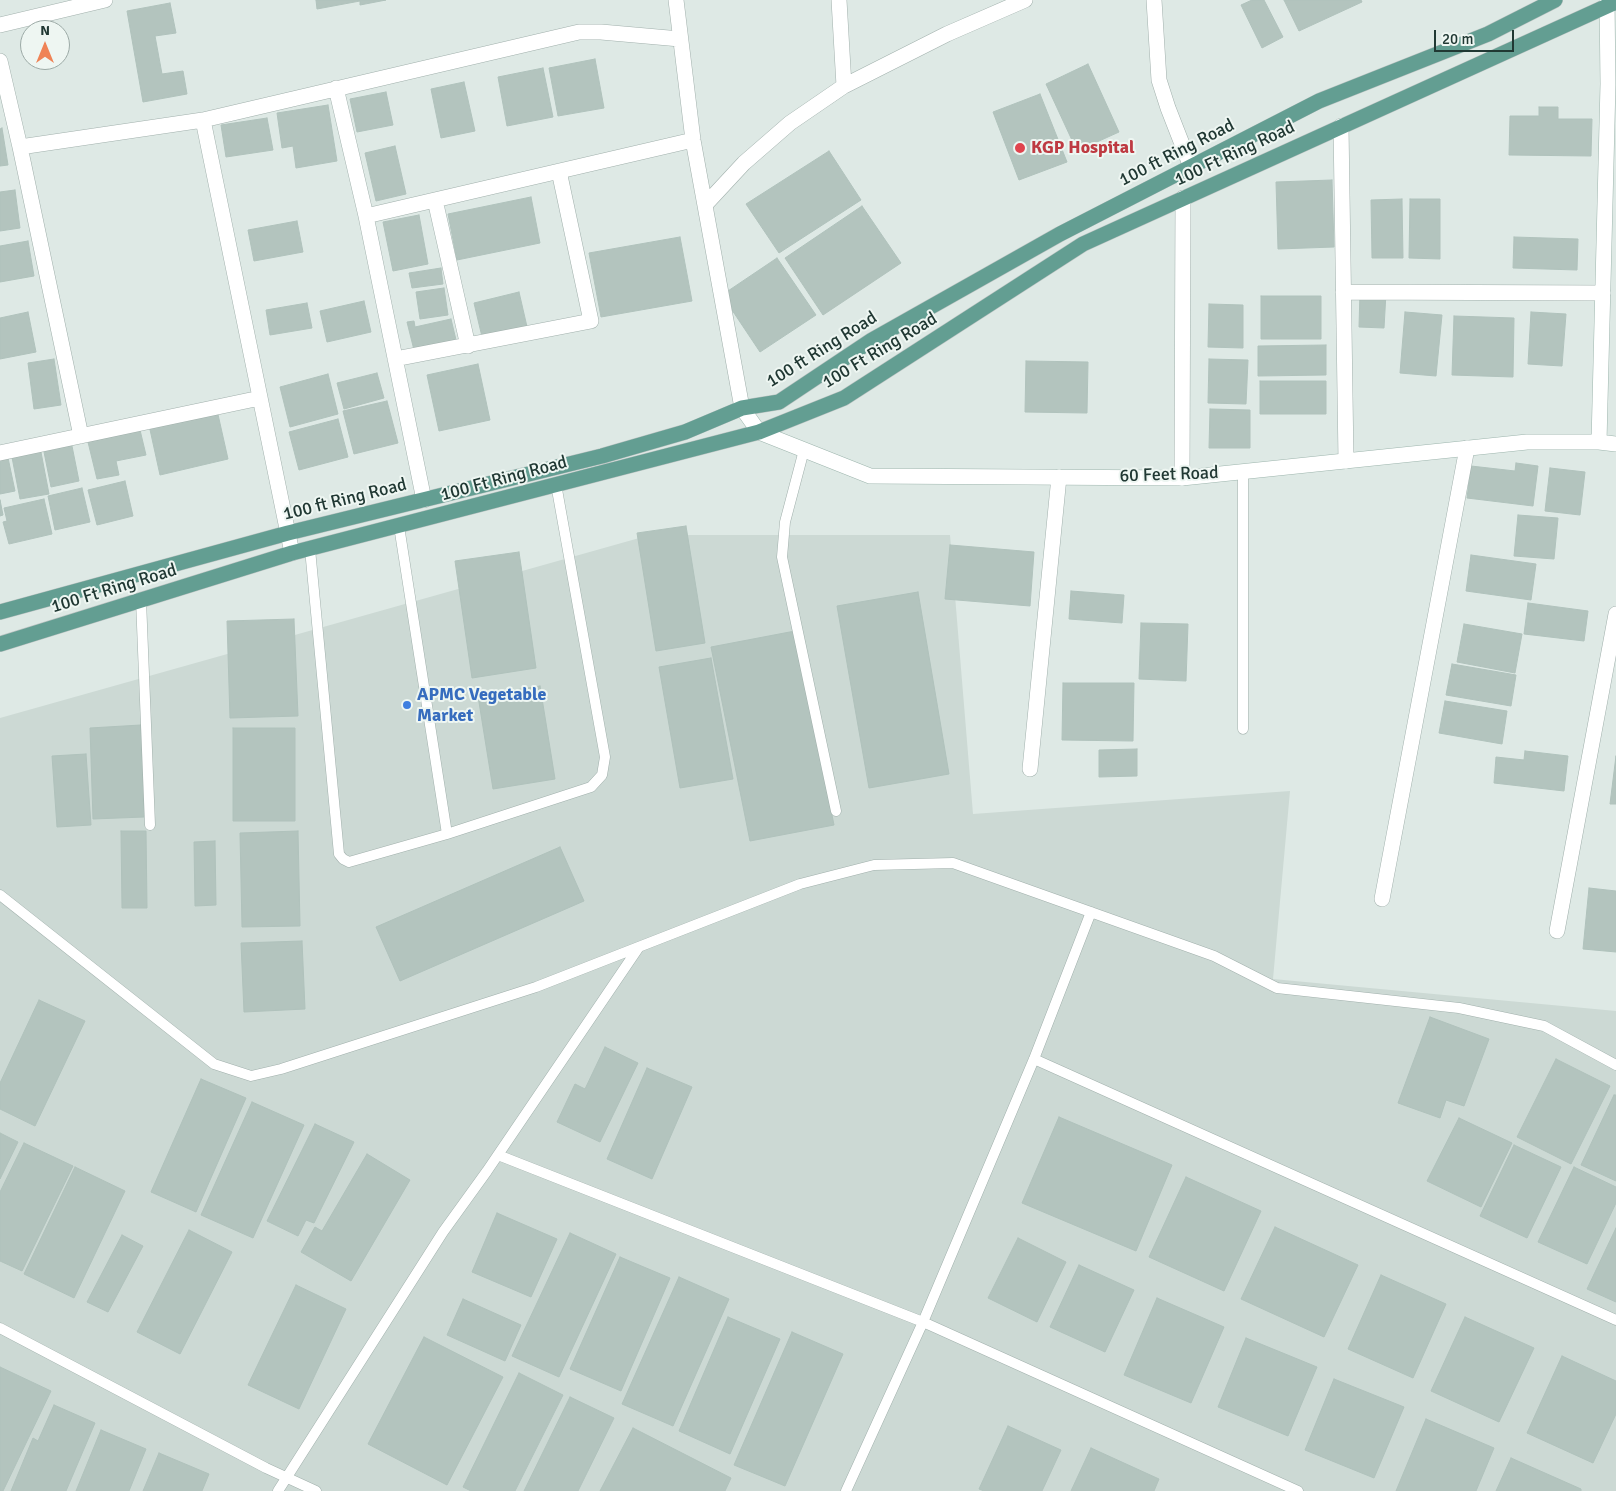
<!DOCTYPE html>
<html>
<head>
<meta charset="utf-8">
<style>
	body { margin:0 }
	#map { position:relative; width:1616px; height:1491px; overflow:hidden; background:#dee9e5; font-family:Signika,sans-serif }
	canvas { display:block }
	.north { position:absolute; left:20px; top:20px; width:50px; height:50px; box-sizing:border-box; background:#eef6f2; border:1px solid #9caaa6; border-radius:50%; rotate:0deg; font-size:14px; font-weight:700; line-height:20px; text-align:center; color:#203833 }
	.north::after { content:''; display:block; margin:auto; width:18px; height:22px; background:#ef8356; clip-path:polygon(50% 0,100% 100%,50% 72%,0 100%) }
	.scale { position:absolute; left:1434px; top:30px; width:80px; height:22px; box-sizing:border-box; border:2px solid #203833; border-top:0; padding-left:6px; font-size:15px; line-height:18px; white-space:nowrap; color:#203833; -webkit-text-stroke:4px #eef6f2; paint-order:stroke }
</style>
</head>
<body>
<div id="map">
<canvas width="1616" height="1491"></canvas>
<div class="north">N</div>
<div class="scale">20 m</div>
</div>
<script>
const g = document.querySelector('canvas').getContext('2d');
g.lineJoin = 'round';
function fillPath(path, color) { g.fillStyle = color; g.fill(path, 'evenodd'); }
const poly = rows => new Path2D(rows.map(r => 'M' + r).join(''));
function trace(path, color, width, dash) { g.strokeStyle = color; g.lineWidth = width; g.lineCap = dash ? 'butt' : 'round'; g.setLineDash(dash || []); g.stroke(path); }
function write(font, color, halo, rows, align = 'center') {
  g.font = font + ' Signika,sans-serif'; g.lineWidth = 4; g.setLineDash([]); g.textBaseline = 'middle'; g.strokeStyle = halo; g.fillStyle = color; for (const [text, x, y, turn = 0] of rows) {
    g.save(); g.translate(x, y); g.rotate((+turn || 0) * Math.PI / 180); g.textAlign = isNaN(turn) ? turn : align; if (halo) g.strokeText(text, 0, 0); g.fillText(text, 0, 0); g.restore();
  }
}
fillPath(poly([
	[650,535,950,535,973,814,1290,791,1273,979,1616,1011,1616,1491,0,1491,0,718]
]), '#ccd9d4');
const building = poly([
	[316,0,386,0,360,5,360,1,317,9,316,0],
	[1252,0,1264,0,1283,37,1262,48,1241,5,1252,0],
	[1284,0,1361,0,1362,2,1299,31,1284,0],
	[170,3,176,33,155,36,162,74,183,71,187,94,143,102,127,11,170,3],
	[595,59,604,108,558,116,549,68,595,59],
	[1088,64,1119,132,1077,151,1046,84,1088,64],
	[543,68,553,117,507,126,498,77,543,68],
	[464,82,475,131,441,138,431,89,464,82],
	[386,92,393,125,357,132,350,99,386,92],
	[1040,94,1067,162,1019,180,993,112,1040,94],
	[328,105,337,161,296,168,293,146,282,148,277,113,328,105],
	[1539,107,1558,107,1558,119,1592,119,1591,156,1509,155,1510,116,1539,116,1539,107],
	[267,118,273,150,226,157,221,125,267,118],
	[2,128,8,165,0,166,0,129,2,128],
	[395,146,406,194,376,201,365,153,395,146],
	[829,151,861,200,779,253,746,204,829,151],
	[1332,180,1334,247,1278,249,1276,182,1332,180],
	[15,190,20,228,0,231,0,192,15,190],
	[531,197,540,243,457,260,448,214,531,197],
	[1402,199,1403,258,1372,258,1371,200,1402,199],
	[1410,199,1440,199,1440,259,1409,258,1410,199],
	[862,206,901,263,823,315,785,258,862,206],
	[419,215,428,264,393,271,383,222,419,215],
	[297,221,303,252,254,261,248,230,297,221],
	[680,237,692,301,601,317,589,253,680,237],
	[1514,237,1578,239,1577,270,1513,268,1514,237],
	[28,241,34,276,0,282,0,246,28,241],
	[777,258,816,315,760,352,722,295,777,258],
	[441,268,443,284,412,288,409,273,441,268],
	[444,288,448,315,420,319,416,292,444,288],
	[519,292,528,331,483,341,474,303,519,292],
	[1360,292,1386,293,1384,328,1359,327,1360,292],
	[1261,296,1321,296,1321,339,1261,339,1261,296],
	[364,301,371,332,327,342,320,311,364,301],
	[307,303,312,328,270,335,266,310,307,303],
	[1209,304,1243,305,1243,348,1208,347,1209,304],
	[28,312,36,352,0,359,0,318,28,312],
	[1405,312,1442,315,1436,376,1400,373,1405,312],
	[1531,312,1566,314,1562,366,1528,364,1531,312],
	[1454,316,1514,318,1513,377,1452,375,1454,316],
	[451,319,457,344,415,354,407,322,414,321,415,327,451,319],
	[1326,345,1326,375,1258,376,1258,346,1326,345],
	[54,359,61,405,34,409,28,363,54,359],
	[1209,359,1248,360,1246,404,1208,403,1209,359],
	[1026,361,1088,362,1087,413,1025,412,1026,361],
	[478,364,490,420,439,431,427,375,478,364],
	[377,373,384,398,344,409,337,383,377,373],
	[328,374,338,414,290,427,280,387,328,374],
	[1260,381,1326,381,1326,414,1260,414,1260,381],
	[387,401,398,443,354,454,343,411,387,401],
	[1210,409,1250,410,1250,448,1209,448,1210,409],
	[217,410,228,459,160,475,149,425,217,410],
	[338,419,348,457,299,470,289,432,338,419],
	[140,430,146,455,116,461,119,475,97,479,88,442,140,430],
	[71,441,79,481,51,487,43,447,71,441],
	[40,447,49,494,20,499,11,452,40,447],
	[7,453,15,491,0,494,0,455,7,453],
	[1516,463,1538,466,1533,506,1467,498,1471,466,1515,471,1516,463],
	[1550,468,1585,472,1580,515,1545,511,1550,468],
	[125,481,133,516,97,525,88,490,125,481],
	[82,488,90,522,55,530,48,496,82,488],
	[44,499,52,534,9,544,3,522,7,521,4,508,44,499],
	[0,500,3,515,0,516,0,500],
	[1518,515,1558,518,1554,559,1514,556,1518,515],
	[686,526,705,643,656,651,637,533,686,526],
	[950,545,1034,552,1030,606,945,599,950,545],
	[519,552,536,668,472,678,455,561,519,552],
	[1471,555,1536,564,1531,600,1466,591,1471,555],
	[1071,591,1124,595,1122,623,1069,619,1071,591],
	[918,592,949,774,869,788,837,606,918,592],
	[1528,603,1588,611,1584,641,1524,634,1528,603],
	[294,619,298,716,230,718,227,621,294,619],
	[1141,623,1188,624,1186,681,1139,679,1141,623],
	[1464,624,1522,634,1515,673,1457,662,1464,624],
	[795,631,834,825,750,841,711,647,795,631],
	[711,658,733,779,680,788,659,667,711,658],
	[1452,664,1516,675,1511,706,1446,695,1452,664],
	[1063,683,1134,683,1133,741,1062,740,1063,683],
	[540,686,555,779,493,789,478,696,540,686],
	[1445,701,1507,711,1502,744,1439,733,1445,701],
	[141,725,144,817,93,819,90,728,141,725],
	[233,728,295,728,295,821,233,821,233,728],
	[1137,749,1137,776,1099,777,1099,750,1137,749],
	[1525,751,1568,756,1564,791,1494,783,1496,757,1524,760,1525,751],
	[86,754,91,825,57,827,52,756,86,754],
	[1616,756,1616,804,1610,804,1616,756],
	[121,831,146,831,147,908,122,908,121,831],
	[298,831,300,926,242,927,240,833,298,831],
	[215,841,216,905,195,906,194,842,215,841],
	[560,847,584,901,400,981,376,927,560,847],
	[1589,888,1616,891,1616,952,1583,949,1589,888],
	[302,941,305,1009,244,1012,241,943,302,941],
	[39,1000,85,1021,35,1126,0,1109,0,1083,39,1000],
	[1430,1017,1489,1039,1464,1106,1446,1100,1440,1118,1398,1103,1430,1017],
	[605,1047,638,1063,600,1142,557,1122,575,1084,585,1089,605,1047],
	[1556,1059,1610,1086,1571,1164,1517,1137,1556,1059],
	[647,1068,692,1087,652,1179,607,1159,647,1068],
	[201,1079,246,1098,196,1212,151,1192,201,1079],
	[1614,1095,1616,1095,1616,1181,1581,1165,1614,1095],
	[252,1102,304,1125,253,1238,201,1215,252,1102],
	[1059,1117,1172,1165,1136,1251,1022,1203,1059,1117],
	[1459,1118,1512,1143,1481,1207,1427,1181,1459,1118],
	[315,1124,354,1142,314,1223,306,1220,298,1236,267,1221,315,1124],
	[0,1133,18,1142,0,1179,0,1133],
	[24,1143,73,1166,22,1271,0,1261,0,1192,24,1143],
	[1514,1145,1561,1167,1527,1238,1480,1216,1514,1145],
	[367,1154,410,1180,351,1281,301,1252,315,1227,322,1231,367,1154],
	[75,1167,125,1191,74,1298,24,1274,75,1167],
	[1574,1167,1616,1187,1616,1203,1587,1264,1538,1242,1574,1167],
	[1186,1177,1261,1211,1224,1291,1149,1257,1186,1177],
	[497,1213,557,1239,531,1297,472,1272,497,1213],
	[1275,1227,1358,1265,1324,1337,1241,1299,1275,1227],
	[1616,1228,1616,1302,1587,1289,1616,1228],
	[189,1230,232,1252,180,1354,137,1332,189,1230],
	[570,1233,616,1254,559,1377,512,1356,570,1233],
	[122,1235,143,1246,108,1312,87,1302,122,1235],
	[1018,1238,1066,1262,1037,1322,988,1298,1018,1238],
	[620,1257,670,1278,621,1391,570,1369,620,1257],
	[1079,1265,1134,1290,1105,1352,1050,1327,1079,1265],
	[1381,1275,1446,1304,1413,1378,1348,1349,1381,1275],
	[679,1277,729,1299,673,1426,622,1404,679,1277],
	[296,1285,346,1309,299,1409,248,1385,296,1285],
	[1157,1298,1224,1327,1191,1403,1124,1375,1157,1298],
	[463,1299,521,1325,505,1361,447,1335,463,1299],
	[728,1317,780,1339,730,1454,679,1431,728,1317],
	[1465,1317,1534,1348,1499,1422,1431,1391,1465,1317],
	[792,1332,843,1354,785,1486,734,1465,792,1332],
	[424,1337,503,1377,447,1485,368,1444,424,1337],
	[1246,1338,1317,1367,1288,1436,1218,1407,1246,1338],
	[1562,1356,1616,1381,1616,1414,1593,1463,1527,1433,1562,1356],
	[0,1367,51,1391,3,1491,0,1491,0,1367],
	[519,1373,563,1395,515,1491,471,1491,463,1487,519,1373],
	[1334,1379,1404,1407,1374,1478,1305,1450,1334,1379],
	[570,1397,614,1418,578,1491,524,1491,570,1397],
	[54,1405,95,1423,66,1491,11,1491,33,1438,38,1441,54,1405],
	[1426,1419,1494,1448,1476,1491,1396,1491,1426,1419],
	[1008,1426,1061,1450,1042,1491,984,1491,979,1489,1008,1426],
	[633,1428,731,1478,725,1491,600,1491,633,1428],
	[101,1430,146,1449,129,1491,76,1491,101,1430],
	[1091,1448,1159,1479,1154,1491,1071,1491,1091,1448],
	[159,1453,209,1474,202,1491,143,1491,159,1453],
	[1511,1458,1581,1489,1581,1491,1496,1491,1511,1458]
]);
fillPath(building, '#b3c4be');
trace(building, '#b0c2bc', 1);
const lane = poly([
	[804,450,785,522,782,557,836,811],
	[1243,471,1243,729],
	[399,526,447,834],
	[310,549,339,854,343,859,349,862,447,834,591,787,602,775,605,757,556,484],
	[141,600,150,825],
	[0,895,214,1064,251,1076,281,1069,536,987,800,884,874,865,953,863,1214,956,1277,988,1459,1008,1544,1026,1616,1065],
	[1034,1059,1616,1320],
	[498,1155,923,1322,1298,1491],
	[0,1328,266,1468,316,1491],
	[278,1491,443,1232,487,1171,639,947],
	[846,1491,923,1322,1034,1059,1091,912]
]);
const street = poly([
	[676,0,693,140,742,408],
	[839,0,844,86],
	[1154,0,1159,80,1168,108,1191,167],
	[0,25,105,0],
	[0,61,20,147,203,120,292,553],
	[336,88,366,216,424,500],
	[203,120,579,32,601,32,680,39],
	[1341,126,1346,461],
	[20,147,81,436],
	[435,200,468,346],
	[705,205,744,163,790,123,844,86,947,34,1025,0],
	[366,216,693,140],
	[1343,292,1603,293],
	[395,359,591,321,559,171],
	[0,453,260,398],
	[1182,478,1183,198],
	[1030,769,1059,477],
	[1382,899,1467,448],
	[1557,931,1616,614]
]);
const secondary = poly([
	[742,408,759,432,870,476,1182,478,1527,442,1599,442,1616,444],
	[1599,442,1608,84,1607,0]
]);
const primary = poly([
	[0,612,288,533,602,456,685,432,742,408,779,402,872,340,1060,234,1319,101,1488,34,1555,0],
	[0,644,292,553,759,432,844,398,1083,244,1616,2]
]);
trace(lane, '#a1b0ac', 11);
trace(street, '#a1b0ac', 16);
trace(secondary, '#9db5ad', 16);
trace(primary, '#bcc3c2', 16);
trace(lane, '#fff', 10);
trace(street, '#fff', 15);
trace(secondary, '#fff', 15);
trace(primary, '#639e92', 15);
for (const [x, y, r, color] of [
	[1020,148,6,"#e0444e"],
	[407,705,5,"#3f7fe0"]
]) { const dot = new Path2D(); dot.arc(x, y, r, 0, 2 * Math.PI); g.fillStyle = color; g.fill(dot); trace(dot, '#eef6f2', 2); }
write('bold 18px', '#be3a42', '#eef6f2', [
	["KGP Hospital",1031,148]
], 'left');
write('18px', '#203833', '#eef6f2', [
	["100 ft Ring Road",1177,153,-27],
	["100 Ft Ring Road",1235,154,-25],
	["100 ft Ring Road",822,350,-32],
	["100 Ft Ring Road",880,351,-31],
	["60 Feet Road",1169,475,-2],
	["100 Ft Ring Road",504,479,-15],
	["100 ft Ring Road",345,500,-14],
	["100 Ft Ring Road",114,589,-17]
]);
write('bold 18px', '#366cbe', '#eef6f2', [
	["APMC Vegetable",417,695],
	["Market",417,716]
], 'left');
</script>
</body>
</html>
